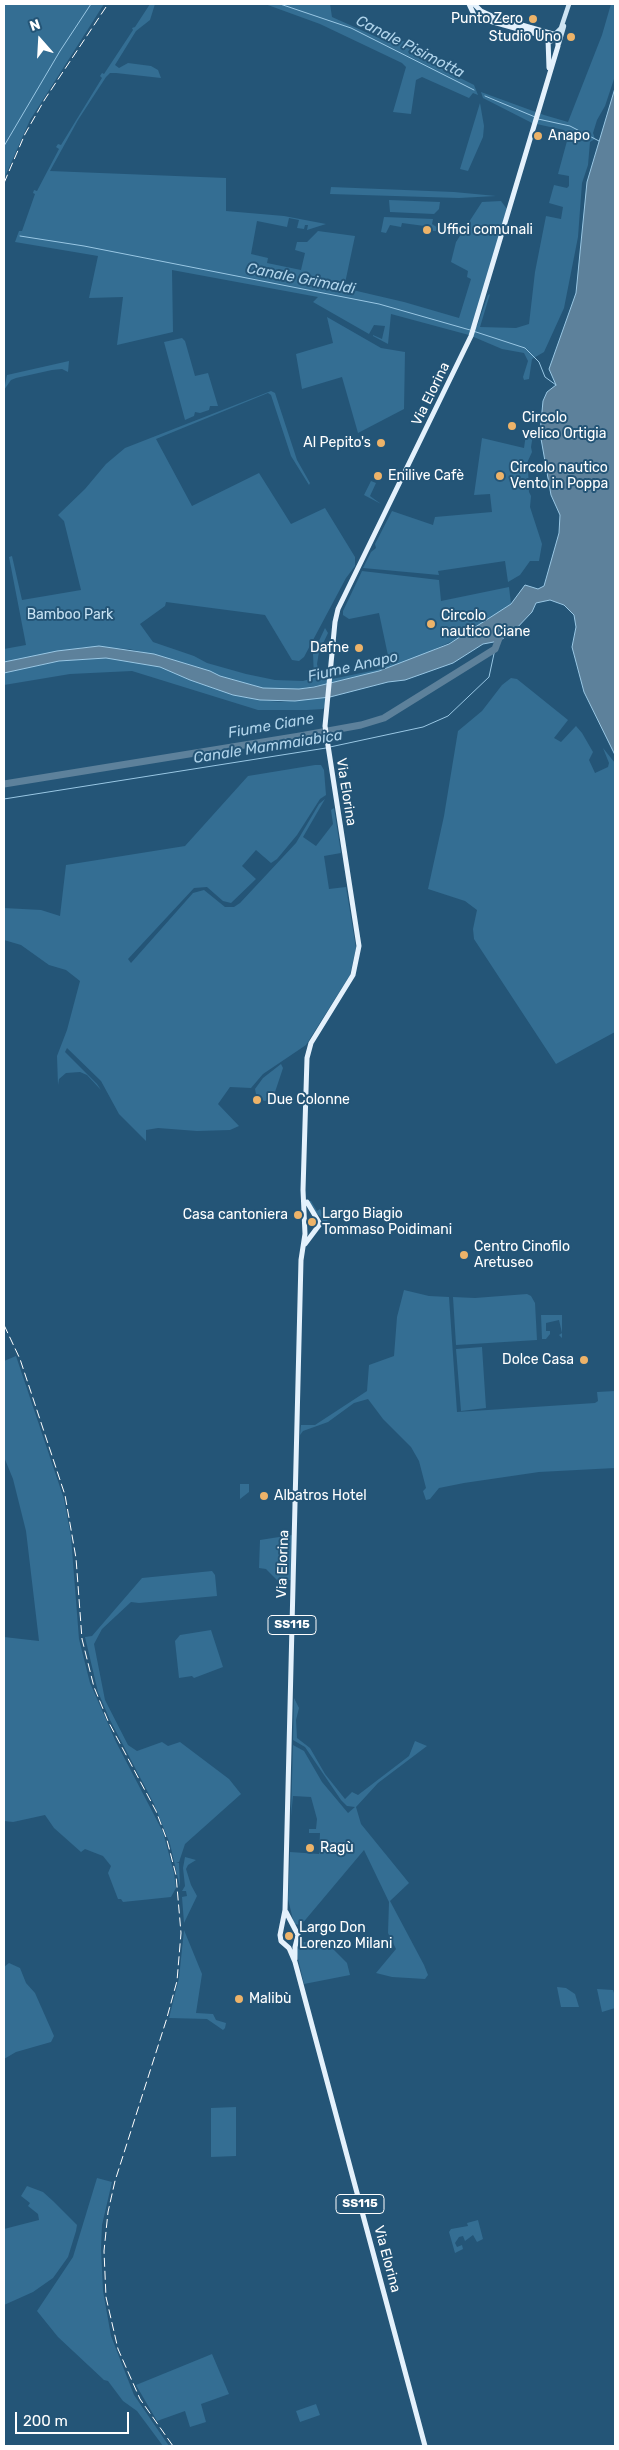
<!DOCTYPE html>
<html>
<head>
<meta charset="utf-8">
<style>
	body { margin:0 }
	#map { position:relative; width:619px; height:2450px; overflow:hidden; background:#245577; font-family:Rubik,sans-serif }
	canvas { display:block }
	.frame { position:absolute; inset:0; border:5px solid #fff; pointer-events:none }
	.north { position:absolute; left:15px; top:15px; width:50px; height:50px; -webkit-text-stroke:4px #245577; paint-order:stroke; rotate:341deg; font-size:14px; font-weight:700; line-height:20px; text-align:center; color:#fff }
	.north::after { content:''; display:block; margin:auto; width:18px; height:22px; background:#fff; clip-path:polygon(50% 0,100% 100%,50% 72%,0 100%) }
	.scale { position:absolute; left:15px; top:2412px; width:114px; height:22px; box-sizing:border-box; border:2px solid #fff; border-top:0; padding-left:6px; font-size:15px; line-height:18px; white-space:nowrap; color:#fff; -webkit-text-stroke:4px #245577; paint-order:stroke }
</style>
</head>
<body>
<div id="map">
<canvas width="619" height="2450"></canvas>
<div class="frame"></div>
<div class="north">N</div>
<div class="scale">200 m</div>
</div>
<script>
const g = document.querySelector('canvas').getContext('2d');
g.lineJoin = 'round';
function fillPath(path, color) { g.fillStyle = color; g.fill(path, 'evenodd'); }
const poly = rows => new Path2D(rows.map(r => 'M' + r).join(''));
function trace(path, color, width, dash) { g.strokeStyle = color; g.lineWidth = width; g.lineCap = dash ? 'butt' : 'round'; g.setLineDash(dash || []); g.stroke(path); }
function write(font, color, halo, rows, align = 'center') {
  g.font = font + ' Rubik,sans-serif'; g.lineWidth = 4; g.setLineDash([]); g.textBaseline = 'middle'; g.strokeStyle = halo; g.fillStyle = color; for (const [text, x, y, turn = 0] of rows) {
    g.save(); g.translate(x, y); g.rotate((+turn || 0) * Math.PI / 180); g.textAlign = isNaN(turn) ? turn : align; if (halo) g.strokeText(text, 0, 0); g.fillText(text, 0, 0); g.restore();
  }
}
fillPath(poly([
	[4,4,104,4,30,120,4,179],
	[150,4,155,4,150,20,136,31,115,65,119,68,128,63,151,66,158,70,161,78,116,73,110,73,106,77,78,120,50,171,226,178,226,211,284,216,326,224,307,230,308,225,305,225,304,229,297,228,299,220,289,218,287,227,257,221,251,254,268,258,267,263,301,270,305,253,295,250,297,242,307,242,318,231,355,236,344,288,404,302,459,318,471,279,467,277,468,271,451,262,456,242,482,202,501,201,507,209,473,324,477,326,488,295,490,294,480,327,516,328,529,324,535,272,546,216,561,219,563,207,549,203,554,185,567,188,569,186,569,176,558,174,567,141,564,130,532,123,483,98,481,92,544,115,568,122,602,35,611,4,615,4,615,76,605,106,597,120,593,133,595,139,590,142,588,165,582,183,578,237,564,308,544,352,532,359,529,379,524,380,523,377,528,361,524,353,502,349,469,335,391,314,388,344,373,336,373,335,382,339,385,326,374,325,369,334,313,302,318,297,172,270,173,332,117,345,123,297,89,298,98,256,15,242,19,231,22,231,35,194,33,193,34,190,37,191,59,149,56,147,58,144,61,145,102,78,100,76,102,73,104,74,133,30,132,28,135,27],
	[265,4,330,4,332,17,388,42,390,39,414,43,408,52,474,85,478,95,473,93,469,98,422,77,416,80,411,114,393,112,406,67,402,63,320,24],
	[480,103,484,126,483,137,468,171,460,169],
	[331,187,454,192,496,196,459,198,330,194],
	[389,200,440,202,439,209,434,214,390,212],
	[384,217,433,219,432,224,438,228,436,231,431,231,432,227,402,223,401,227,390,225,386,233,381,232],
	[327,317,381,348,405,352,404,409,358,433,342,377,302,389,296,354,333,343],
	[182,338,185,341,195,376,208,373,218,406,210,406,209,410,200,413,195,412,194,416,185,420,164,342],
	[69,361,68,372,62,369,52,370,16,378,11,380,4,390,7,375],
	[271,391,275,393,297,460,310,483,309,485,291,456,271,395,268,393,156,439,192,506,259,473,291,524,325,508,355,557,355,566,346,578,304,657,299,661,292,660,265,615,166,602,165,606,140,624,153,642,194,656,207,663,246,674,275,680,303,681,314,678,313,654,325,628,328,633,319,652,317,664,320,677,332,679,376,670,390,665,379,613,349,619,343,615,343,611,362,571,439,580,441,601,509,587,511,604,468,634,411,660,353,679,299,689,263,688,220,676,210,671,164,657,129,649,85,647,4,662,4,649,26,645,9,557,12,556,22,600,81,590,64,521,58,515,85,489,106,464,125,448],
	[526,434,533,435,531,447,532,452,527,463,525,462,524,467,528,468,529,492,531,496,530,507,542,544,539,561,530,561,520,575,508,582,505,561,438,571,439,575,363,568,371,552,376,548,375,544,392,511,433,525,435,517,492,512,490,494,474,495,482,438,524,448],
	[371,481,376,483,370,496,381,504,364,495],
	[106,658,160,667,190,680,233,695,260,700,281,702,325,697,325,706,323,709,307,710,258,710,132,671,70,674,4,685,4,673,59,661],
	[511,678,517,679,568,720,554,738,561,742,576,726,582,733,593,752,589,760,595,773,608,767,609,763,603,748,615,763,615,1032,556,1064,474,939,473,929,477,910,465,901,428,889,444,816,458,731,482,711,502,685],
	[315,765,321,765,324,770,326,795,320,799,297,835,277,859,271,863,256,850,242,866,256,879,231,903,223,901,207,887,194,888,128,959,131,963,193,893,204,890,225,907,234,907,240,903,296,843,319,804,325,799,303,837,316,846,333,824,331,810,334,808,341,853,324,856,329,889,346,887,356,948,350,975,306,1045,263,1074,251,1088,230,1087,218,1104,239,1126,230,1130,197,1131,158,1128,146,1130,146,1141,119,1114,101,1081,67,1048,65,1052,97,1084,101,1090,87,1075,80,1072,66,1073,59,1079,58,1085,57,1056,67,1030,80,981,66,970,49,965,21,945,4,940,4,908,41,910,60,916,66,865,185,846,248,776],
	[281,1064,283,1068,274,1095,271,1100,264,1101,256,1094,255,1089,263,1078],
	[308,1201,311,1201,317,1211,320,1209,336,1234,324,1225,321,1217,314,1212],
	[404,1290,429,1296,449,1297,457,1412,595,1403,598,1401,597,1392,615,1391,615,1468,539,1472,464,1483,439,1488,430,1499,426,1500,423,1491,426,1488,419,1461,411,1447,383,1419,368,1399,354,1403,328,1422,303,1431,300,1435,301,1425,315,1425,367,1391,369,1365,394,1356,397,1317],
	[527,1294,531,1296,535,1303,537,1340,456,1345,453,1297,475,1298],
	[541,1315,562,1315,562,1338,559,1335,562,1333,559,1320,546,1323,546,1331,550,1331,550,1334,546,1339,542,1339],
	[482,1347,486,1408,461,1411,456,1349],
	[16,1356,64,1499,71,1537,79,1639,90,1683,116,1742,163,1832,174,1873,176,1888,171,1897,123,1902,121,1899,118,1899,108,1873,111,1866,103,1856,85,1849,81,1852,54,1828,45,1815,13,1822,4,1821,4,1637,39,1641,26,1531,13,1479,4,1457,4,1361],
	[240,1484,249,1484,249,1492,240,1499],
	[292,1535,291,1580,277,1580,266,1569,259,1568,260,1540],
	[212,1571,215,1575,217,1596,139,1603,131,1602,102,1629,94,1644,105,1700,128,1745,137,1751,162,1742,168,1746,180,1742,229,1779,241,1794,185,1844,179,1862,176,1863,179,1863,180,1887,170,1844,154,1804,110,1720,98,1692,85,1637,92,1636,142,1578],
	[211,1630,223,1667,194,1678,192,1676,179,1678,175,1641,180,1635],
	[294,1698,299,1708,296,1720,297,1738,310,1748,325,1774,345,1799,352,1792,358,1795,409,1756,415,1741,427,1746,378,1783,356,1807,361,1824,409,1883,390,1901,424,1965,428,1975,425,1979,392,1977,376,1973,396,1949,388,1933,389,1902,364,1850,301,1925,294,1924,288,1899,290,1852,319,1854,320,1833,309,1833,309,1829,316,1829,317,1819,311,1797,293,1796,291,1816,293,1745,304,1751,322,1782,348,1813,355,1807,347,1806,341,1800,305,1747,293,1740],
	[185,1857,196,1860,188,1865,186,1869,191,1885,197,1896,184,1923,182,1897,187,1896,186,1891,182,1891,185,1886,183,1868],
	[184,1930,202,1974,196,2013,213,2014,216,2020,226,2023,225,2028,223,2030,207,2019,169,2018,179,1978],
	[303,1942,316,1942,330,1946,347,1963,350,1975,304,1984,296,1950,297,1946],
	[9,1963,20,1968,26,1983,35,1993,54,2036,51,2042,16,2052,4,2059,4,1967],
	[557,1987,566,1988,575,1994,579,2007,561,2007],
	[597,1989,613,1990,615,1996,615,2008,602,2012],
	[236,2107,236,2156,211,2157,211,2108],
	[97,2178,112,2182,102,2225,101,2249,103,2291,111,2336,134,2395,169,2446,163,2446,137,2411,123,2401,108,2381,104,2380,58,2337,37,2311,73,2257],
	[27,2186,43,2192,53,2201,77,2225,76,2231,68,2257,53,2278,33,2292,4,2305,4,2229,39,2220,38,2214,28,2206,30,2203,21,2196],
	[478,2220,483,2239,477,2242,473,2235,465,2241,463,2236,459,2237,455,2243,457,2247,462,2245,463,2249,455,2253,449,2232,451,2229,468,2226,467,2223],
	[212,2354,229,2394,201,2404,206,2422,190,2427,185,2411,157,2421,136,2385],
	[316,2404,320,2415,300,2422,296,2411]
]), '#346e93');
const water = poly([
	[615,88,615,755,584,692,572,647,576,627,574,615,564,605,550,600,536,603,532,612,513,632,499,641,483,644,453,663,405,680,388,682,330,697,295,701,260,700,233,695,190,680,160,667,106,658,59,661,4,673,4,662,57,651,99,646,154,654,210,671,220,676,263,688,299,689,314,687,379,671,449,644,511,604,525,585,538,589,544,586,559,533,560,515,551,495,540,433,543,401,547,392,556,385,549,369,576,293,587,182,615,88]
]);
fillPath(water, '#5d819b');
trace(water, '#99c7e4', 1);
trace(poly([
	[280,4,351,28,474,90],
	[485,96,535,117],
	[538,119,570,126,599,141],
	[4,146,60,51,91,4],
	[20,236,84,246,379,304,470,330],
	[473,331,525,348,539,362,545,377,556,385],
	[330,747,423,727,448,716,489,677,495,649],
	[4,799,326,748]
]), '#99c7e4', 1);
trace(poly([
	[4,784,300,736,361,725,384,718,495,649,501,633]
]), '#5d819b', 7);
trace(poly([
	[553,36,561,28,569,4],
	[559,43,564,26]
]), '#cee4f3', 4.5);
trace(poly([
	[469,4,475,17,540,35,551,41],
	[548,39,549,68],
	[305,1244,320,1224,307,1202],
	[286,1912,298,1935,295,1947,295,1959],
	[425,2446,295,1962,289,1948,281,1941,280,1935,285,1910,301,1260,305,1234,303,1190,307,1058,311,1043,353,975,359,946,325,726,335,622,338,609,471,336,558,46,558,38,553,34,494,17,481,11,474,4]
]), '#e4f1fc', 5);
trace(poly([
	[4,183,25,134,45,99,108,4],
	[4,1325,20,1359,65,1495,76,1558,82,1639,94,1687,108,1721,156,1811,167,1840,176,1875,181,1933,177,1981,166,2021,115,2181,108,2212,104,2251,106,2297,118,2349,140,2399,173,2446]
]), '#fff', 1, [9, 4]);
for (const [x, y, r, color] of [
	[533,19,5,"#edb369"],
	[571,37,5,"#edb369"],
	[538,136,5,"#edb369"],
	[427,230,5,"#edb369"],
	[512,426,5,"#edb369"],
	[381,443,5,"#edb369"],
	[378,476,5,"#edb369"],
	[500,476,5,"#edb369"],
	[431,624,5,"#edb369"],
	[359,648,5,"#edb369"],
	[257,1100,5,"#edb369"],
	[298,1215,5,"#edb369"],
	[312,1222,5,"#edb369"],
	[464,1255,5,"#edb369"],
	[584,1360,5,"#edb369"],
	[264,1496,5,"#edb369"],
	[310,1848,5,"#edb369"],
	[289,1936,5,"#edb369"],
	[239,1999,5,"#edb369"]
]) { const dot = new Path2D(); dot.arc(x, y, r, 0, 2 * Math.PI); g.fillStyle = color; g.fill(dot); trace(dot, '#245577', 2); }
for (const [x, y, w] of [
	[292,1625,48],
	[360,2204,48]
]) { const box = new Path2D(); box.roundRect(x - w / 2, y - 9.5, w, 19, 4); g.fillStyle = '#245577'; g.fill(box); trace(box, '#fff', 1); }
write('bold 12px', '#fff', null, [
	["SS115",292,1625],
	["SS115",360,2204]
]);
write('14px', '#fff', '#245577', [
	["Punto Zero",523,19,"right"],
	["Studio Uno",561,37,"right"],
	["Anapo",548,136],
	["Uffici comunali",437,230],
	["Circolo",522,418],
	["velico Ortigia",522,434],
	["Al Pepito's",371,443,"right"],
	["Circolo nautico",510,468],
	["Vento in Poppa",510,484],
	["Enilive Cafè",388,476],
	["Circolo",441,616],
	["nautico Ciane",441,632],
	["Dafne",349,648,"right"],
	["Due Colonne",267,1100],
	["Largo Biagio",322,1214],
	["Tommaso Poidimani",322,1230],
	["Casa cantoniera",288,1215,"right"],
	["Centro Cinofilo",474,1247],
	["Aretuseo",474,1263],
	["Dolce Casa",574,1360,"right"],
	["Albatros Hotel",274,1496],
	["Ragù",320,1848],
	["Largo Don",299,1928],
	["Lorenzo Milani",299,1944],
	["Malibù",249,1999]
], 'left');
write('14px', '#fff', '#245577', [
	["Via Elorina",431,394,-64],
	["Via Elorina",346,792,81],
	["Via Elorina",283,1564,-88],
	["Via Elorina",387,2259,75]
]);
write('14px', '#c7e2f3', '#245577', [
	["Bamboo Park",70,615]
]);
write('italic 15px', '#b0d4eb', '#245577', [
	["Canale Pisimotta",410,47,27],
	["Canale Grimaldi",301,279,11],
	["Fiume Anapo",353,667,-13],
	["Fiume Ciane",271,726,-10],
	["Canale Mammaiabica",268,747,-9]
]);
</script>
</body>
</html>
